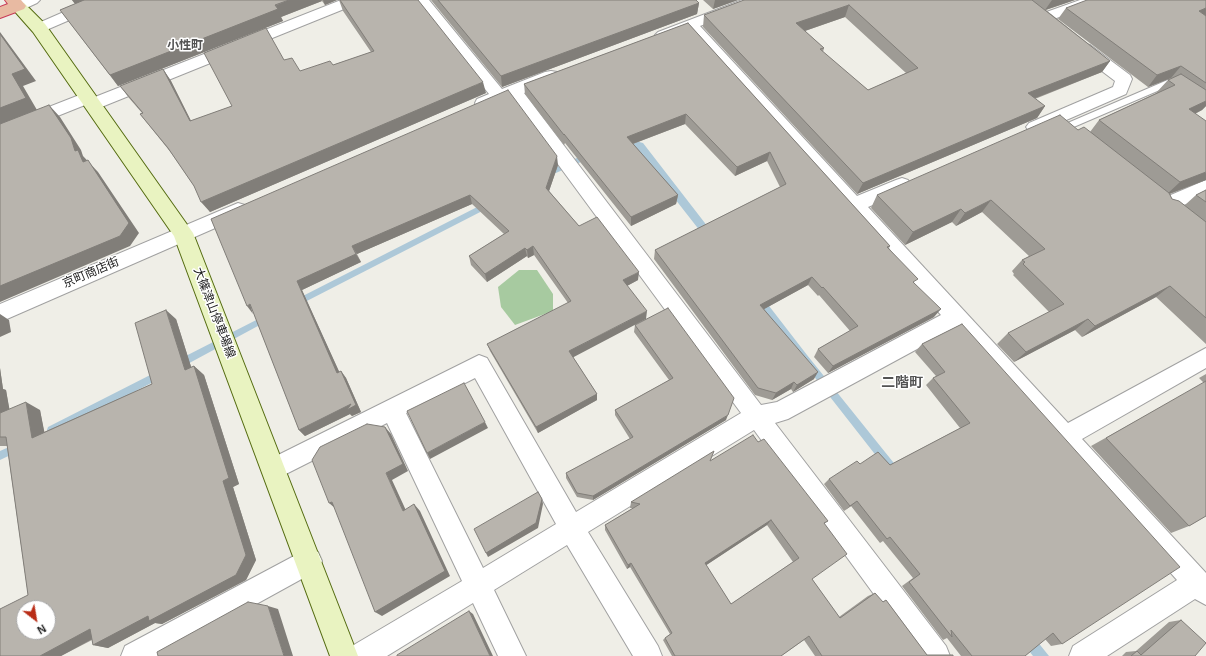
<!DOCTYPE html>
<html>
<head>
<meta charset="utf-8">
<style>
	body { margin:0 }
	#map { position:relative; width:1206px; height:656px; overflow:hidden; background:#efeee7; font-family:Helvetica,sans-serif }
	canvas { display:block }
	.north { position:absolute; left:16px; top:600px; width:40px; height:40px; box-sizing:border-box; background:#fff; border:1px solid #a6a6a6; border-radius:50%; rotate:149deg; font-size:11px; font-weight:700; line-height:16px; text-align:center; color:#202020 }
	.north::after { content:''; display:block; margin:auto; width:14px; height:18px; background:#b92d17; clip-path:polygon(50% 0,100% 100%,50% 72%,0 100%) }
</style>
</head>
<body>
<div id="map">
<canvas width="1206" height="656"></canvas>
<div class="north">N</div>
</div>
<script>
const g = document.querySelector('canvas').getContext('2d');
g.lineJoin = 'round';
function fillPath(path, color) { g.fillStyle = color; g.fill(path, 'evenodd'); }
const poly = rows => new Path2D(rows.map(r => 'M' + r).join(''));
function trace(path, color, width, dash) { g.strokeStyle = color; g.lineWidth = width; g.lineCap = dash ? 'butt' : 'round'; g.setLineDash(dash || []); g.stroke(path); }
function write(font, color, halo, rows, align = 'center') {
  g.font = font + ' Helvetica,"Noto Sans JP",sans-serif'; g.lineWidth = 3; g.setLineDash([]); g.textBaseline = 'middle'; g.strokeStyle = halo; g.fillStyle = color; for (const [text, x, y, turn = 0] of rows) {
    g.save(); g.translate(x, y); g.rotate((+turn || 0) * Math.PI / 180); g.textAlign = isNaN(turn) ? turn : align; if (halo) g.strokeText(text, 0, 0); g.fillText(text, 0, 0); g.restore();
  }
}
fillPath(poly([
	[519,270,537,270,553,294,553,311,515,325,501,307,498,287]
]), '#a7caa0');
fillPath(poly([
	[628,139,643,143,807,355,1049,656,1033,656]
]), '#adc8d8');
fillPath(poly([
	[586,154,588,154,591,156,590,158,549,176,547,177,544,174,545,172,586,154],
	[487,202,490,203,491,205,490,207,299,305,293,305,292,303,293,301,487,202],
	[266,315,269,316,270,318,269,320,182,367,179,368,176,367,175,364,176,361,266,315],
	[160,370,163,371,164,374,163,377,54,433,51,434,48,433,47,430,48,427,160,370],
	[18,443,21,444,22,447,21,450,0,460,0,451,18,443]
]), '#adc8d8');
const service = poly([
	[1170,79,1178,84,1178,88,1175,89,1169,86,1069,129,1066,130,1061,127,1063,125,1170,79]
]);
const minor = poly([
	[91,0,111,0,109,3,44,31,39,33,34,31,31,28,34,25,91,0],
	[341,0,361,0,359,3,99,108,93,110,87,108,85,105,0,139,0,126,82,94,88,92,94,94,95,97,341,0],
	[414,0,429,0,502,89,545,72,551,71,557,72,559,76,557,80,524,93,761,405,777,402,941,315,687,31,663,40,658,38,655,35,658,32,742,0,763,0,761,3,700,26,857,196,896,180,902,178,908,180,911,185,908,190,868,207,1068,423,1206,348,1206,368,1082,439,1206,573,1206,605,1195,599,1107,656,1069,656,1073,646,1177,580,954,329,788,419,775,423,946,646,950,656,919,656,754,430,588,532,658,646,662,656,633,656,567,545,494,590,526,656,498,656,473,603,387,656,348,656,352,646,462,581,387,423,274,480,266,477,262,469,266,461,479,355,487,358,576,512,741,413,510,99,483,109,477,107,475,103,477,99,489,94,414,0],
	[475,378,556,524,483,568,406,413,475,378],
	[1080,0,1101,0,1099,3,1048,21,1043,23,1038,21,1035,18,1038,15,1080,0],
	[1084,44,1090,45,1130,75,1132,79,1126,94,1041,131,1035,133,1029,131,1026,127,1029,123,1113,87,1115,81,1078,53,1076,49,1078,45,1084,44],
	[1206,180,1206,195,1173,210,1166,212,1159,210,1157,205,1159,200,1206,180],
	[238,203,245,205,247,210,245,215,0,322,0,304,238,203],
	[309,548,318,552,322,561,318,570,162,656,121,656,125,646,309,548]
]);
const tertiary = poly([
	[19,0,40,0,37,3,24,9,12,9,10,6,12,3,19,0]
]);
const secondary = poly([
	[18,1,24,3,45,24,193,233,358,656,330,656,174,236,33,32,10,6,12,3,18,1]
]);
const trunk = poly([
	[5,0,21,0,26,6,24,9,0,18,0,7,8,4,5,0]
]);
trace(service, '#a1a1a1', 2);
trace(minor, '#a1a1a1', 2);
trace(tertiary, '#a1a1a1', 2);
trace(secondary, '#556c11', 2);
trace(trunk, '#c83a56', 2);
fillPath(service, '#fff');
fillPath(minor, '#fff');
fillPath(tertiary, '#fff');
fillPath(secondary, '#e9f3c1');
fillPath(trunk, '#e8baa2');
fillPath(poly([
	[72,0,337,0,325,5,322,1,281,17,283,21,118,86,60,10,75,4],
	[339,0,486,93,210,212,194,186,172,154,140,114,142,113,129,98,120,86,163,69,171,81,191,121,232,106,284,60,300,71,333,65,371,52,343,11],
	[431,0,696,0,699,3,697,14,502,87],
	[703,0,738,0,713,9],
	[744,0,1075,0,1046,10,1110,61,1102,72,1035,99,1045,106,1037,118,857,194,703,27,704,15],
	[845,17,906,73,868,90,823,52,824,48,805,31],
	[1206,0,1206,106,1202,110,1195,114,1206,180,1170,194,1172,199,1185,205,1196,195,1206,190,1206,344,1156,297,1082,337,1075,330,1014,362,997,344,1008,333,1049,312,1013,275,1014,274,1012,271,1022,260,1029,256,982,212,956,226,952,222,905,245,871,208,877,195,1078,130,1090,132,1099,120,1156,93,1168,80,1171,78,1148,87,1058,19,1066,8],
	[688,23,890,246,889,248,915,284,934,317,828,373,814,357,818,349,850,331,819,295,818,296,808,285,764,309,814,379,793,392,791,389,772,400,755,395,654,259,655,250,780,187,767,161,735,176,685,124,633,144,678,195,676,204,631,226,565,143,564,145,525,94,524,84],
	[558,165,549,191,579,226,638,280,627,286,573,357,597,394,597,400,538,433,490,351,487,344,568,303,534,255,528,258,527,256,487,282,471,265,469,256,504,234,472,204,357,254,361,262,302,290,339,372,341,371,346,378,361,412,352,416,350,414,305,436,299,430,254,314,211,219],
	[176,319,191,367,194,366,204,375,239,484,233,487,256,560,246,580,162,624,155,623,108,648,93,645,92,640,61,656,0,656,28,595,7,446,0,446,0,368,3,389,6,390,9,409,40,410,44,432,152,384],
	[962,324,1062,644,1051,646,1045,639,1025,656,961,656,947,638,943,640,902,586,913,578,883,541,880,543,851,506,844,511,824,484,829,479,860,464,890,465,960,428,926,385,933,378,936,376,915,352,922,344],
	[635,325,726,420,593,500,577,497,566,478,566,473,630,439,615,415,615,410,669,380,634,332],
	[1206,374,1206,516,1189,526,1171,533,1091,446,1204,383,1199,378],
	[758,442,828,521,824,524,812,579,839,617,868,596,875,593,882,602,886,600,927,655,953,656,815,656,804,640,781,656,672,656,663,640,665,638,670,634,630,567,627,569,605,530,605,525,633,508,630,508,631,502,710,461],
	[767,525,793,562,731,604,706,565],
	[1181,620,1195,656,1122,656,1126,652,1136,651,1169,622]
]), '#9e9b95');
fillPath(poly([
	[72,0,88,0,76,5],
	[289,0,321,0,322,1,281,17,283,21,118,86,110,75],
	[323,0,337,0,325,5],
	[715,0,738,0,713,9],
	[1052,0,1075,0,1045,10],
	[699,3,697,14,502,87,501,76],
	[849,5,845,17,793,35,796,23],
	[1206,8,1206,16,1199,11],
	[0,32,36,81,23,86,37,110,0,125],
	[1110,61,1102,72,1020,104,1028,93],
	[1181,66,1171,78,1148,87,1157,75],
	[163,69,171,81,197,133,190,121],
	[483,82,486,93,210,212,201,202],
	[1206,101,1206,106,1202,110,1176,123,1189,109],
	[49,105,60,117,81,150,83,156,98,172,139,233,130,246,0,302,0,286,83,162,75,151],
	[1045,106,1037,118,857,194,863,183],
	[686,114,685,124,627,146,627,137],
	[770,152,767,161,735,176,737,167],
	[557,156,558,165,547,197,546,188],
	[1206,172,1206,180,1166,195,1180,182],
	[470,195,472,204,357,254,352,246],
	[678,195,676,204,631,226,631,217],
	[991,200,982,212,956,226,965,213],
	[961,209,952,222,905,245,913,232],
	[533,246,534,255,528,258,527,250],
	[525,248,527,256,487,282,485,274],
	[356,254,361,262,302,290,343,380,337,373,297,281],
	[639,272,638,280,623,288,623,280],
	[812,277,808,285,757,313,760,305],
	[1170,286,1156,297,1082,337,1095,326],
	[250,304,253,314,247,306],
	[941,309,934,317,828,373,833,366],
	[166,310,176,319,195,379,185,370],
	[647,311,646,319,570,359,569,351],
	[0,314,9,320,11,332,0,337],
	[1088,319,1075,330,1014,362,1026,352],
	[194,366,204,375,239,484,233,487,256,560,246,580,162,624,155,623,108,648,93,645,223,481],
	[0,368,3,389,6,390,12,423,0,417],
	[341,371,346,378,361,412,352,416,350,414,305,436,299,430,351,404],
	[818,372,814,379,793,392,797,385],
	[794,382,791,389,772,400,776,393],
	[597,394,597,400,538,433,536,427],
	[26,402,40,410,47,445,32,438],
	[728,415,726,420,593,500,593,496],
	[485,422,488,428,430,459,427,453],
	[385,427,391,434,408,471,392,480,409,517,403,511,386,473],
	[542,499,543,504,538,528,488,557,486,553],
	[857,501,851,506,844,511,850,506],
	[332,502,336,509,329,503],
	[414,504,420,511,450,576,382,616,375,612],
	[771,520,767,525,702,568,705,563],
	[631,563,630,567,627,569,628,565],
	[268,606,278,609,293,656,284,656],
	[469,611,473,614,493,656,490,656],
	[90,629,105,632,61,656,40,656]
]), '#817e79');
const building = poly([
	[84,0,289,0,275,5,278,9,110,75,60,10,84,0],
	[340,0,418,0,483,82,201,202,194,186,168,148,140,114,143,113,120,86,163,69,190,121,232,106,204,53,266,28,284,60,292,58,300,71,330,61,333,65,374,51,340,0],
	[438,0,696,0,699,3,501,76,438,0],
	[744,0,1032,0,1110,61,1028,93,1045,106,863,183,704,15,744,0],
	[849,5,918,68,868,90,820,49,824,48,796,23,849,5],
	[1087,0,1206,0,1206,8,1199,11,1206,16,1206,83,1181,66,1157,75,1066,8,1087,0],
	[688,23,890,246,887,247,918,279,913,282,941,309,833,366,818,349,858,326,823,287,822,288,812,277,760,305,818,372,797,385,794,382,776,393,758,388,655,250,786,184,770,152,737,167,686,114,627,137,678,195,631,217,564,134,564,135,524,84,688,23],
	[0,34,25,69,12,74,26,98,0,108,0,34],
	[1181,74,1206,90,1206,101,1189,109,1206,121,1206,172,1180,182,1099,120,1175,85,1168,80,1181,74],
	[508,90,557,156,546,188,579,226,597,217,639,272,623,280,647,311,569,351,597,394,536,427,487,344,571,301,533,246,527,250,525,248,485,274,469,256,509,231,470,195,352,246,356,254,297,281,337,373,341,371,356,405,347,410,351,404,299,430,250,304,247,306,211,219,508,90],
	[49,105,71,138,75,151,78,150,83,162,88,160,129,223,120,236,0,286,0,124,49,105],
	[1060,115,1078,130,1084,127,1169,193,1172,199,1179,201,1206,222,1206,318,1170,286,1095,326,1088,319,1026,352,1008,333,1064,304,1023,264,1025,262,1022,260,1045,249,991,200,965,213,961,209,913,232,877,195,1060,115],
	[1206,190,1206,202,1196,195,1206,190],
	[668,308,734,398,728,415,593,496,577,493,566,473,633,437,615,410,673,378,635,325,668,308],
	[166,310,185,370,194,366,229,478,223,481,246,555,236,575,149,621,148,616,93,645,90,629,40,656,0,656,0,609,28,595,6,437,0,437,0,413,26,402,32,438,152,384,135,323,166,310],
	[24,608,48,608,48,632,24,632,24,608],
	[962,324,1180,567,1062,644,1053,633,1025,656,972,656,951,630,952,637,909,582,920,574,890,537,887,539,857,501,850,506,829,479,857,461,860,464,878,452,890,465,970,423,933,378,945,372,922,344,962,324],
	[1206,381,1206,516,1189,526,1106,438,1206,381],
	[464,383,485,422,427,453,407,411,464,383],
	[367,424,385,427,403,464,386,473,403,511,414,504,445,571,375,612,332,502,329,503,312,460,320,447,367,424],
	[753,435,758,442,764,439,828,521,824,523,847,554,812,579,840,618,875,593,883,602,886,600,927,655,953,655,953,656,822,656,809,636,781,656,675,656,665,638,672,633,631,563,628,565,605,525,640,504,631,502,714,451,710,461,753,435],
	[771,520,799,558,731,604,705,563,771,520],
	[538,492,542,499,536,523,486,553,474,529,538,492],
	[248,602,268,606,284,656,158,656,157,652,248,602],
	[469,611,490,656,397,656,397,655,469,611],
	[1181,620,1206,643,1195,656,1131,656,1137,651,1141,655,1181,620]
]);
fillPath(building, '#b8b4ad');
trace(building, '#817e79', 1);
write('bold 12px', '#535353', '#fff', [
	["小性町",185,46]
]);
write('12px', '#202020', '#fff', [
	["京町商店街",91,273,-23],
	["大篠津山停車場線",214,313,69]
]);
write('bold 14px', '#535353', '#fff', [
	["二階町",902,383]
]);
</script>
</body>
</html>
